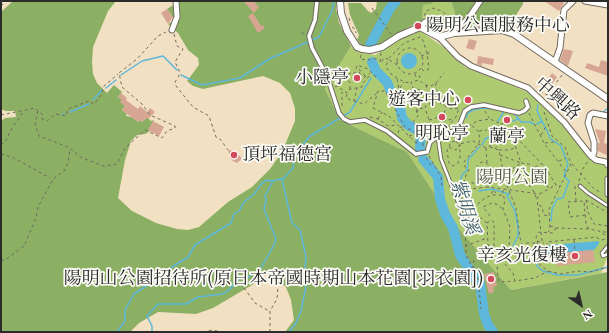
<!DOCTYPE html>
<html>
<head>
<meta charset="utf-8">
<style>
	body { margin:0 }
	#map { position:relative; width:609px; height:333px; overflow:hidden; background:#f2e0c2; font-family:"EB Garamond",serif }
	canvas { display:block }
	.frame { position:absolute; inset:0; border:2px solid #2b2b2b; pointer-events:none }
	.north { position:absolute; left:561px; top:285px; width:40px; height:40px; -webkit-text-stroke:3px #fdfcf7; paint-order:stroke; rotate:146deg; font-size:11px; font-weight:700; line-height:16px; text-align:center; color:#2b2b2b }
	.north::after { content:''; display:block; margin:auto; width:14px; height:18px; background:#2b2b2b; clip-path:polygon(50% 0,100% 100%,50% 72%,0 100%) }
</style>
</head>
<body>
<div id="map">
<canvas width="609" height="333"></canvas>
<div class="frame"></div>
<div class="north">N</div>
</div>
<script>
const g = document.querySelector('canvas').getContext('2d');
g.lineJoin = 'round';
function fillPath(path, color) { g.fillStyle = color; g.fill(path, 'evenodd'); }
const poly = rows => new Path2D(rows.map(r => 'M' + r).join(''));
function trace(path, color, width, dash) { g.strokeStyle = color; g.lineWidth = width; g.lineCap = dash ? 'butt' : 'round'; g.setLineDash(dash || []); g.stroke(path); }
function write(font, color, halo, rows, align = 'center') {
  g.font = font + ' "EB Garamond","Noto Serif TC",serif'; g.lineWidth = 3.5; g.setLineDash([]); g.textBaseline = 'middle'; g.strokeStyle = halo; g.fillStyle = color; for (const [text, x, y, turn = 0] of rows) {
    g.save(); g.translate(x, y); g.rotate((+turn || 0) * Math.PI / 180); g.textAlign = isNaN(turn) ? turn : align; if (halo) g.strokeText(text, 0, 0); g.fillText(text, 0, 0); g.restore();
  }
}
fillPath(poly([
	[434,1,451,1,455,13,452,25,446,26,422,21,423,5,431,4],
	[420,31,448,50,465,67,528,92,569,130,588,158,603,164,607,168,608,174,605,186,608,198,608,256,601,273,511,290,454,223,407,152,340,120,325,89,351,46,358,52,375,55,404,36]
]), '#afcb71');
fillPath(poly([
	[13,1,116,1,108,11,93,47,92,62,93,74,97,83,107,93,114,85,122,92,118,97,128,102,122,110,127,114,126,116,132,117,138,122,140,120,142,122,147,117,151,121,154,120,149,130,150,131,145,134,137,135,131,141,125,160,118,198,132,211,156,223,177,229,188,230,199,227,228,202,252,187,270,169,282,152,295,121,295,108,290,93,280,83,263,76,203,89,193,86,187,81,199,65,198,58,188,50,178,33,168,24,175,20,167,9,179,1,337,1,336,9,339,23,351,46,325,89,340,120,407,152,454,223,511,290,608,272,608,332,285,332,294,320,291,300,286,287,270,274,264,274,252,285,213,308,196,314,158,312,139,323,130,332,1,332,1,121,5,118,16,117,15,111,6,111,1,109,1,12],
	[377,1,434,1,431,4,423,5,422,21,409,27,379,45,367,47,362,46,357,40,359,35,350,15,348,3,361,3,368,11,371,13,376,9],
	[451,1,523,1,523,4,513,20,506,25,496,26,495,20,477,22,477,28,452,25,455,13]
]), '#8baf63');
fillPath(poly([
	'401 61a8 8 0 1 1 16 0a8 8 0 1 1-16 0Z',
	[599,241,599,244,594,250,547,254,549,245]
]), '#5db8db');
trace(poly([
	[375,72,376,71],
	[121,75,142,61,163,56,177,70],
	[181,75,202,85,240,78,269,59,319,37,332,11,334,1],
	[106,88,116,80],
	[93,100,102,90],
	[538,105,537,111,551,139,561,146,568,164,564,176,569,181,563,198,557,199,552,209,551,221],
	[70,112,89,104],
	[602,113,608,108],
	[63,114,64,114],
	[466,118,468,113,473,110,483,108,495,109],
	[498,121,504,111,515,114,521,122,530,122,534,124],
	[513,121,518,119],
	[537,124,542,121],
	[482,145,485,139,491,136],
	[479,191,492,189,509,194,507,196,515,211,518,227,518,236,513,246],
	[461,195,459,187,462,175,467,170,468,160,479,147],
	[534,258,537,266,543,271,557,275,578,275,608,267],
	[117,332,125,321,125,310,134,294,157,279,168,278,172,267,188,257,195,245,231,223,234,214,240,210,243,203,254,194,262,183,267,180,273,181,284,178],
	[152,332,152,326,147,316,158,304,186,304,198,297,222,294,228,291,240,278,249,277,261,268,274,245,276,239,264,209,266,200,265,196,273,181],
	[289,332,296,323,301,311,308,276,305,269,306,257,300,230,292,223,282,180,293,168,295,154,310,136,350,112,371,78]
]), '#5db8db', 1.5);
trace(poly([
	[370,45,390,8,396,1],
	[372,62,376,71,387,82,391,92,399,102,402,118,408,125,421,132,420,149],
	[423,159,438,177,440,199,445,214,453,228,460,255,475,278,480,283,484,314,488,325,493,332]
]), '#5db8db', 10);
fillPath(poly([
	[243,1,257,1,255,3,259,7,254,13],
	[544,1,561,1,564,3,559,11],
	[167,9,173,17,168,24,161,13],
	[253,13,261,26,263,25,265,28,258,33,248,16],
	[495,20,496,26,477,27,477,22],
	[469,39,477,41,474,50,466,48],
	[564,49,573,51,568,66,560,60],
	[478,56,494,59,493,65,482,63,482,66,477,64],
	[601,60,608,62,608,76,585,68,587,63,599,67],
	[552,73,557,77,550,87,545,83],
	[121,93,127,98,126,100,138,109,140,106,147,112,150,108,155,112,148,119,146,118,142,122,140,120,138,122,122,110,125,106,120,102,122,100,118,97],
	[153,121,164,127,159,136,148,130],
	[595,129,606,131,604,143,608,144,608,156,598,151,598,143,600,143],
	[228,150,236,151,242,159,237,163,233,161,230,158],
	[593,250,595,262,557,266,556,253],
	[494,272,497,286,493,287,494,292,489,294,484,274]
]), '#d6a693');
const service = poly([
	[438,138,441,159,460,207,461,217,464,222,470,220,472,212,460,207],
	[580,186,588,193,608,206],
	[608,246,602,253,603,256,608,254]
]);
const pedestrian = poly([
	[317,1,315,20,309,36,312,48,327,76,339,113,344,119,350,122,365,120,387,131,416,154],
	[427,152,430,142,434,139,458,129,465,111,471,107,484,105,519,113,524,111,528,107,526,101]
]);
const minor = poly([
	[585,1,608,5],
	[420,27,425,22,429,22,446,27,460,26,468,19,480,1],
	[172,30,177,17,176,1],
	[439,37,458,57,471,66,528,88,564,122,590,155,596,160,606,162,608,165],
	[555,62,560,48,564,10,573,1],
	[592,157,594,152,594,142,588,123,590,115,593,113,608,116],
	[608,179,608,194]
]);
const tertiary = poly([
	[340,1,341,13,347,31,357,47,362,49,370,50,382,47,399,36,420,27,439,37,454,33,502,30,514,34,608,99]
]);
trace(service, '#716a60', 4.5);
trace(pedestrian, '#716a60', 5.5);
trace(minor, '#716a60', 7);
trace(tertiary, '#716a60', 8);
trace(poly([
	[1,6,6,1],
	[372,8,391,34],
	[425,16,425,12,432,8,442,11,454,21],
	[349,18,351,24],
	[352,27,355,29,356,33],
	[302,32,305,36],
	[174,34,177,46,183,49,175,62,179,70,179,76,175,82,176,86,193,107,209,116,216,137,220,139,228,150],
	'397 61a13 13 0 1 1 26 0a13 13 0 1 1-26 0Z',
	[381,53,380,62,381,63,384,58,388,59,386,67,392,75,404,82,411,83],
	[361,55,360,59,370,60,379,58],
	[421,56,432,52],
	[397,65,388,59,404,43,420,37,422,38,427,53,429,69,424,71,421,68],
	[415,74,416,77,420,76,419,80],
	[365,76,359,69,361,80,370,73],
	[397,79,399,89,406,93,415,96,418,91],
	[436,83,435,89,438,91,438,94,432,103,426,105,425,108,431,126,441,129,449,127],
	[427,85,426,89,427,93,439,100,440,103,451,109,459,108,456,117,449,125,449,127],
	[335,87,337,86,347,93,350,89,362,87,363,83,371,74],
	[400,88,404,82],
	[350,89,350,82,345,79,350,73,355,73,357,65,368,69,378,79],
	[540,91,547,95,562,75],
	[410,93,413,88],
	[347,94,346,98,354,101,357,88],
	[431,96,425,100,420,90,413,88,411,82,419,80,425,85,431,86,436,83,444,73],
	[354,101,364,104,377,93],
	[415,101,422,95],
	[342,106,342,92],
	[38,111,35,123,39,136,68,147,82,158,104,166,117,164,125,148,145,130,162,138,167,131,175,128,175,126,150,115,142,104,122,87,119,73,137,59,158,36,166,32],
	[485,111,489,118],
	[544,112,552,136,565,147,571,164,549,209,550,230,548,232],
	[417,113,414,101,411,101,417,96],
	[444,113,446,107],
	[529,113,544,143,566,172],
	[1,115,35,108,42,114,42,119,47,121,56,114,66,116,68,109,89,101,94,104,102,94,103,87,118,74],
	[438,116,442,113,445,114,446,119],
	[370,117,378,119,388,126,397,125],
	[378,119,382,112],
	[429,120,435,119,437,116,439,120,442,121,454,119],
	[463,126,468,127,477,121,490,119,501,124],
	[426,128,425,135,428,139],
	[423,129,431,126],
	[508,129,503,131,501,124,506,123,508,125,508,129,545,167,556,185,560,186],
	[479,131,487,130],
	[505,132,513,139,521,163,529,164,538,171,549,189],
	[398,133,400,127,404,127],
	[541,135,545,128,549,126],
	[409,136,417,134],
	[455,136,455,141,459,144,473,141,486,148,492,145,493,138,503,137,511,139],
	[455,141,451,142,447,151,449,163,453,166,458,163,460,158,460,144],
	[416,143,418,140,418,134,405,127,385,91,378,91,373,108,389,116,416,143,417,146],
	[545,143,555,142],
	[1,145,8,138,9,133,23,112],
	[423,146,422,129,412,123,418,116,417,109,424,108],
	[449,147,455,150,459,148,459,145],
	[490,147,499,150,502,166,505,169,511,169,520,175,533,190,537,199],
	[486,148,487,163],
	[495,149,499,143,499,138],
	[499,150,509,150,515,148],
	[1,154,12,157,50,178],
	[500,155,521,163,512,169],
	[429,156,441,177,442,185,439,185],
	[426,158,430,164,432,166,434,165],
	[559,161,566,158],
	'477 168a6 6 0 1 1 12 0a6 6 0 1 1-12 0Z',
	[572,164,594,189,602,193],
	[535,167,541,164],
	[487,173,489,178,488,187,540,194],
	[504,178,506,173,505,170],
	[579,181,582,170,588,161],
	[464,183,466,175,469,170,465,167,464,162,479,143,480,138,478,131,472,126],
	[575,186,576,201],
	[503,190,503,195,505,200,503,209,510,227,509,248,499,252,505,264,513,273,515,281,535,278,548,271],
	[459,193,463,185,467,183,474,183,485,177,504,178,516,208,520,238,522,245],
	[492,194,492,190,498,194],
	[586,200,588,212,594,224,608,226],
	[586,200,608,213],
	[539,205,542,207,544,215,548,216],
	[471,207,463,201,461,197,463,194,470,189,488,187],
	[473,208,485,198,492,195,502,195],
	[608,213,608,220],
	[585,215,570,217,568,202,584,201,586,224,589,229],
	[490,216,483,207,492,203,499,205,502,209],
	[474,220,481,218,487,223,488,245,499,252],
	[487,223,491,220,494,222,494,249],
	[465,226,466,255,478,279,481,309],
	[550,226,556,228,589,229,599,231,608,237],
	[556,228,553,233,539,232,536,237,541,255,538,259,540,265,548,271,561,274,578,271,590,272,608,267],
	[603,232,608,232],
	[574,240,575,252],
	[537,241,544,243],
	[542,241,537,199,541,193,556,185],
	[465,246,487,238],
	[510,248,515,249,525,243,536,243],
	[506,251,512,252,515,250],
	[500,255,497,269,499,282,515,281],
	[541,255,550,259,557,259],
	[547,258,546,253,547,242,596,237,601,240,608,239],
	[1,260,5,260,24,246,36,218,38,207,53,179,64,171,68,163,70,149],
	[473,269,474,258],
	[244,288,255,303,269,311],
	[203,332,212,330,222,332],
	[270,332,270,311,277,299,278,287]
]), '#716a60', 1, [3, 3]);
trace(service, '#fff', 2.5);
trace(pedestrian, '#fff', 3.5);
trace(minor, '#fff', 5);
trace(tertiary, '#fff', 6);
const pedestrianBridge = poly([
	[416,154,427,152]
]);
trace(pedestrianBridge, '#716a60', 5.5, []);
trace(pedestrianBridge, '#fff', 3.5);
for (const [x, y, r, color] of [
	[418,26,4,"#d1495b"],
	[357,78,4,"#d1495b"],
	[468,100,4,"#d1495b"],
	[442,117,4,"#d1495b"],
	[507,120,4,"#d1495b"],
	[234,155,4,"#d1495b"],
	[575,256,4,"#d1495b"],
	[491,279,4,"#d1495b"]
]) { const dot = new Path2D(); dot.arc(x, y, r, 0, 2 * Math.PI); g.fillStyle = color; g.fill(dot); trace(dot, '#fdfcf7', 1.5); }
write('18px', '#2b2b2b', '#fdfcf7', [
	["陽明公園服務中心",426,26,"left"],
	["小隱亭",349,78],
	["遊客中心",460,100],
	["明恥亭",442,134,"center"],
	["蘭亭",507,137,"center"],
	["頂坪福德宮",242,155,"left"],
	["辛亥光復樓",567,256],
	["陽明山公園招待所(原日本帝國時期山本花園[羽衣園])",483,279]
], 'right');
write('18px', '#2b2b2b', '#fdfcf7', [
	["中興路",557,99,42]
]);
write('18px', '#535b40', '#fdfcf7', [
	["陽明公園",512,178]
]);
write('italic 19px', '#3c5c69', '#fdfcf7', [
	["紫明溪",464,207,73]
]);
</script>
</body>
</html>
